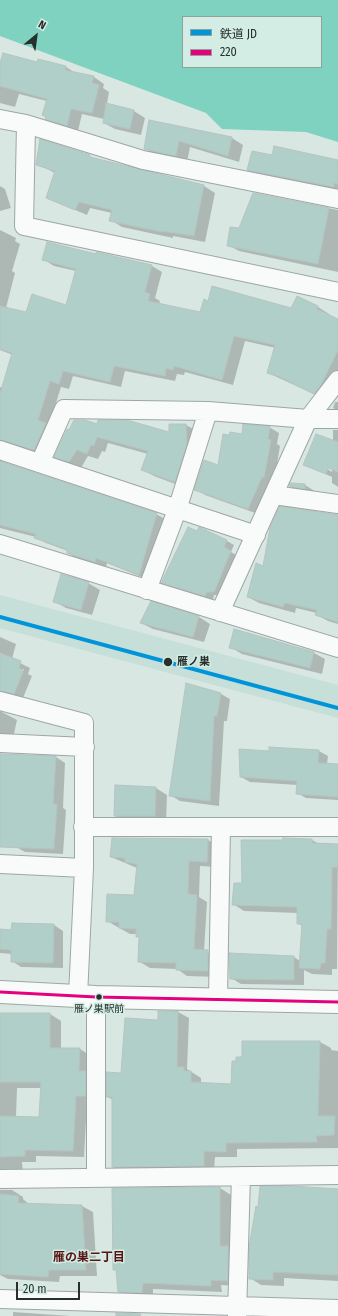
<!DOCTYPE html>
<html>
<head>
<meta charset="utf-8">
<style>
	body { margin:0 }
	#map { position:relative; width:338px; height:1316px; overflow:hidden; background:#d9e7e3; font-family:"Fira Sans Condensed","Noto Sans JP",sans-serif }
	canvas { display:block }
	.legend { position:absolute; left:182px; top:16px; width:140px; height:52px; box-sizing:border-box; background:#d3ede5; border:1px solid #8ea19b; margin:0; padding:5px 7px; list-style:none; font-size:12px; color:#26302d }
	.legend li { display:flex; align-items:center; gap:8px; height:20px }
	.legend b { width:20px; border:1px solid #8ea19b }
	.north { position:absolute; left:16px; top:16px; width:40px; height:40px; -webkit-text-stroke:3px #d3ede5; paint-order:stroke; rotate:29deg; font-size:11px; font-weight:700; line-height:16px; text-align:center; color:#26302d }
	.north::after { content:''; display:block; margin:auto; width:14px; height:18px; background:#26302d; clip-path:polygon(50% 0,100% 100%,50% 72%,0 100%) }
	.scale { position:absolute; left:16px; top:1282px; width:64px; height:18px; box-sizing:border-box; border:2px solid #26302d; border-top:0; padding-left:5px; font-size:12px; line-height:14px; white-space:nowrap; color:#26302d; -webkit-text-stroke:3px #d3ede5; paint-order:stroke }
</style>
</head>
<body>
<div id="map">
<canvas width="338" height="1316"></canvas>
<ul class="legend">
<li><b style="height:5px;background:#0095d9"></b>鉄道 JD</li>
<li><b style="height:5px;background:#e5007d"></b>220</li>
</ul>
<div class="north">N</div>
<div class="scale">20 m</div>
</div>
<script>
const g = document.querySelector('canvas').getContext('2d');
g.lineJoin = 'round';
function fillPath(path, color) { g.fillStyle = color; g.fill(path, 'evenodd'); }
const poly = rows => new Path2D(rows.map(r => 'M' + r).join(''));
function trace(path, color, width, dash) { g.strokeStyle = color; g.lineWidth = width; g.lineCap = dash ? 'butt' : 'round'; g.setLineDash(dash || []); g.stroke(path); }
function write(font, color, halo, rows, align = 'center') {
  g.font = font + ' "Fira Sans Condensed","Noto Sans JP",sans-serif'; g.lineWidth = 3; g.setLineDash([]); g.textBaseline = 'middle'; g.strokeStyle = halo; g.fillStyle = color; for (const [text, x, y, turn = 0] of rows) {
    g.save(); g.translate(x, y); g.rotate((+turn || 0) * Math.PI / 180); g.textAlign = isNaN(turn) ? turn : align; if (halo) g.strokeText(text, 0, 0); g.fillText(text, 0, 0); g.restore();
  }
}
fillPath(poly([
	[0,595,338,685,338,718,0,628]
]), '#c6dfd8');
fillPath(poly([
	[0,0,338,0,338,142,306,132,222,129,206,113,0,36],
	[183,17,321,17,321,67,183,67]
]), '#7fd1c0');
fillPath(poly([
	[38,64,66,67,77,74,94,77,104,84,103,88,109,92,107,104,134,111,145,118,141,135,115,129,104,123,104,119,82,114,78,131,57,125,47,118,47,101,19,94,15,107,0,103,0,67],
	[150,121,232,138,243,145,239,162,190,147,187,162,156,155,145,149],
	[41,141,106,162,204,186,215,193,205,242,173,236,173,238,122,227,111,220,112,213,90,208,87,215,47,198,55,173,41,166,46,164,37,159],
	[272,156,338,161,338,192,259,176,248,170],
	[0,186,5,189,11,208,0,211],
	[254,194,338,210,338,272,239,251,228,245,239,230],
	[0,230,16,238,15,241,20,244,12,271,15,273,6,308,27,313,66,306,76,271,54,266,43,259,96,255,152,266,162,272,155,298,160,301,159,304,201,313,292,309,297,298,318,307,329,314,328,315,338,320,338,378,325,399,268,373,276,348,245,341,233,385,185,372,184,375,177,374,175,381,125,371,121,387,73,376,69,389,61,387,49,425,45,456,0,459,4,463,156,514,167,520,149,580,107,563,106,568,78,559,68,553,68,551,46,543,36,537,0,528,0,387,3,388,13,355,0,350],
	[335,402,338,402,338,411,333,408],
	[170,425,186,425,197,431,186,488,154,476,143,470,148,454,108,443,105,452,102,451,98,459,88,456,81,468,67,463,55,457,98,426,170,433],
	[269,427,279,433,277,444,280,446,274,482,258,514,205,495,196,489,218,466],
	[333,430,338,430,338,487,332,483,332,477,305,465,333,441],
	[325,465,332,469,332,472,324,467],
	[305,485,316,492,316,495,301,493,290,486],
	[338,516,338,624,328,621,317,615,317,613,296,608,295,613,259,603,248,597,264,567],
	[197,532,227,541,234,545,231,552,238,556,221,595,214,595,213,600,169,586,162,582],
	[88,583,100,590,92,615,66,608,54,601],
	[199,617,210,624,204,642,153,629,141,623],
	[235,630,314,653,325,659,322,674,242,654,230,647],
	[0,637,16,644,12,659,30,668,28,674,32,676,23,698,13,697,24,669,22,669,11,696,0,702],
	[221,694,230,699,227,721,224,721,219,806,180,801,170,795],
	[0,711,17,720,13,738,0,744],
	[319,751,328,756,327,765,338,765,338,800,306,798,297,793,298,785,250,782,241,777,270,752],
	[0,754,56,757,65,763,63,808,66,810,63,854,25,852,16,847,0,814],
	[156,788,167,795,166,822,126,822,115,816],
	[208,840,218,846,217,867,200,866,199,897,207,902,204,951,219,957,218,977,187,976,177,969,150,968,140,962,140,938,137,936,137,934,130,934,107,921,135,896,137,868,111,857],
	[312,840,319,844,338,844,337,969,332,969,332,975,312,974,304,970,304,985,241,984,231,978,294,957,300,961,302,926,298,923,298,913,244,911,233,904,243,884],
	[54,925,63,931,63,968,21,967,12,961,12,954,0,953,0,930,12,931],
	[159,1012,178,1012,189,1018,187,1069,201,1078,201,1083,232,1085,237,1062,243,1058,243,1042,320,1042,331,1048,331,1050,338,1051,338,1148,237,1149,237,1157,215,1157,214,1172,124,1173,113,1167,113,1100,108,1097,159,1021],
	[0,1014,50,1014,61,1021,61,1049,80,1049,91,1056,96,1102,87,1102,84,1157,36,1156,36,1162,22,1162,23,1174,0,1171],
	[17,1088,42,1088,40,1118,16,1117],
	[261,1187,338,1189,338,1281,284,1278,284,1286,261,1285,250,1278],
	[220,1188,231,1195,230,1249,238,1286,221,1285,222,1292,153,1289,153,1298,129,1298,118,1291,117,1271,114,1269],
	[0,1190,12,1190,23,1197,23,1199,30,1205,82,1206,93,1212,97,1276,60,1276,59,1282,8,1279,0,1275],
	[13,1312,71,1316,13,1316]
]), '#0003');
const building = poly([
	[3,53,37,62,38,59,66,66,65,70,94,76,92,83,99,85,92,113,71,109,67,126,45,119,46,117,42,115,47,99,0,86,0,63,3,53],
	[106,103,134,110,130,129,103,123,106,103],
	[149,120,232,137,228,156,179,141,176,156,144,149,149,120],
	[40,139,90,155,90,157,204,185,194,236,162,231,162,232,109,221,112,210,79,202,75,210,46,198,55,171,36,165,40,139],
	[274,146,338,160,338,184,334,183,334,187,247,170,252,151,272,155,274,146],
	[253,193,329,208,318,264,227,246,230,227,239,228,253,193],
	[47,242,96,254,96,252,152,265,145,292,150,294,148,301,200,312,204,299,208,301,212,286,291,308,297,296,318,306,317,309,338,319,338,350,321,385,314,394,280,377,267,373,275,345,234,336,222,380,174,366,173,370,166,368,165,376,114,366,110,382,63,371,59,384,50,381,38,420,46,423,34,450,0,440,0,394,12,353,0,349,0,306,26,312,32,294,66,305,76,269,42,260,47,242],
	[74,420,85,420,97,424,98,420,127,420,169,432,169,424,186,424,187,444,175,482,141,470,148,451,97,437,94,446,91,445,87,454,77,450,69,462,54,457,67,429,69,430,74,420],
	[243,424,270,426,268,439,271,440,264,478,262,477,248,509,194,490,204,460,218,465,223,434,229,435,230,432,242,434,243,424],
	[316,434,338,442,338,472,328,468,326,474,303,465,316,434],
	[0,461,157,513,139,575,96,558,95,562,67,553,67,550,63,548,34,538,36,534,0,525,0,461],
	[291,483,305,484,305,489,289,486,291,483],
	[280,506,338,515,338,622,315,615,317,610,285,603,283,607,247,597,256,563,263,566,270,528,280,506],
	[188,527,197,531,199,527,227,540,224,547,231,551,214,592,207,592,205,596,161,583,188,527],
	[61,574,89,582,81,610,53,602,61,574],
	[151,601,199,616,193,637,140,623,151,601],
	[234,629,314,652,310,668,229,648,234,629],
	[0,653,21,661,19,668,23,670,14,694,0,691,0,653],
	[186,683,221,693,217,716,214,716,210,801,169,796,186,683],
	[269,747,319,750,318,763,338,764,338,797,296,794,297,781,240,777,239,749,269,751,269,747],
	[0,754,56,756,53,804,57,804,54,849,0,847,0,754],
	[115,785,156,787,155,816,114,816,115,785],
	[112,838,208,839,207,862,189,861,188,894,197,895,194,949,208,950,208,971,176,970,176,963,138,962,139,937,136,937,136,929,119,928,119,922,106,922,107,894,134,895,137,864,125,862,125,858,110,857,112,838],
	[283,838,312,839,312,843,338,844,338,867,332,867,331,929,327,929,325,963,321,963,320,969,299,968,302,924,297,924,297,907,232,905,234,883,242,883,241,840,283,840,283,838],
	[12,923,54,924,53,963,11,962,11,950,0,949,0,929,11,930,12,923],
	[229,953,294,956,294,980,230,979,229,953],
	[158,1011,178,1011,177,1067,184,1067,184,1071,191,1071,191,1082,231,1084,232,1061,236,1061,236,1057,242,1057,242,1041,320,1041,318,1116,335,1116,334,1135,316,1136,317,1142,226,1143,226,1152,204,1151,204,1166,112,1167,112,1097,106,1097,106,1072,121,1073,125,1018,158,1020,158,1011],
	[0,1013,50,1013,50,1048,80,1048,79,1071,86,1071,86,1096,76,1096,73,1151,25,1150,25,1156,0,1157,0,1116,39,1117,41,1082,0,1082,0,1013],
	[260,1186,291,1186,338,1189,338,1275,273,1272,273,1280,249,1279,249,1247,256,1206,258,1207,260,1186],
	[220,1187,220,1246,228,1246,228,1281,211,1280,211,1286,143,1283,142,1293,118,1292,116,1270,113,1270,112,1188,220,1187],
	[0,1194,19,1196,18,1203,82,1205,86,1270,49,1270,48,1277,0,1274,0,1194],
	[116,1313,141,1314,140,1316,116,1316,116,1313]
]);
fillPath(building, '#b0cfc8');
trace(building, '#b7c3bf', 1);
const minor = poly([
	[0,119,26,124,143,160,338,199],
	[26,124,24,226,338,292],
	[0,450,256,535],
	[40,463,64,409,208,411,308,419,338,419],
	[274,495,338,504],
	[0,544,338,648],
	[147,590,177,510,208,411],
	[220,612,308,419,338,380],
	[0,701,84,723,84,868,78,996],
	[0,743,85,747],
	[83,827,338,827],
	[0,864,84,868],
	[96,997,96,1178],
	[218,998,221,827],
	[0,1179,338,1175],
	[0,1299,338,1309],
	[237,1316,241,1176]
]);
const primary = poly([
	[0,992,96,997,338,1002]
]);
trace(minor, '#9ca7a4', 20);
trace(primary, '#9ca7a4', 24);
trace(minor, '#f9fbfb', 18);
trace(primary, '#f9fbfb', 22);
trace(poly([
	[0,992,96,997,338,1002]
]), '#e5007d', 3);
trace(poly([
	[0,617,338,708]
]), '#0095d9', 4);
for (const [x, y, r, color] of [
	[168,662,5,"#26302d"],
	[99,997,3.5,"#26302d"]
]) { const dot = new Path2D(); dot.arc(x, y, r, 0, 2 * Math.PI); g.fillStyle = color; g.fill(dot); trace(dot, '#d3ede5', 1.5); }
write('10px', '#26302d', '#d3ede5', [
	["雁ノ巣駅前",99,1009]
]);
write('bold 11px', '#26302d', '#d3ede5', [
	["雁ノ巣",177,662]
], 'left');
write('bold 12px', '#581414', '#d3ede5', [
	["雁の巣二丁目",89,1258]
]);
</script>
</body>
</html>
